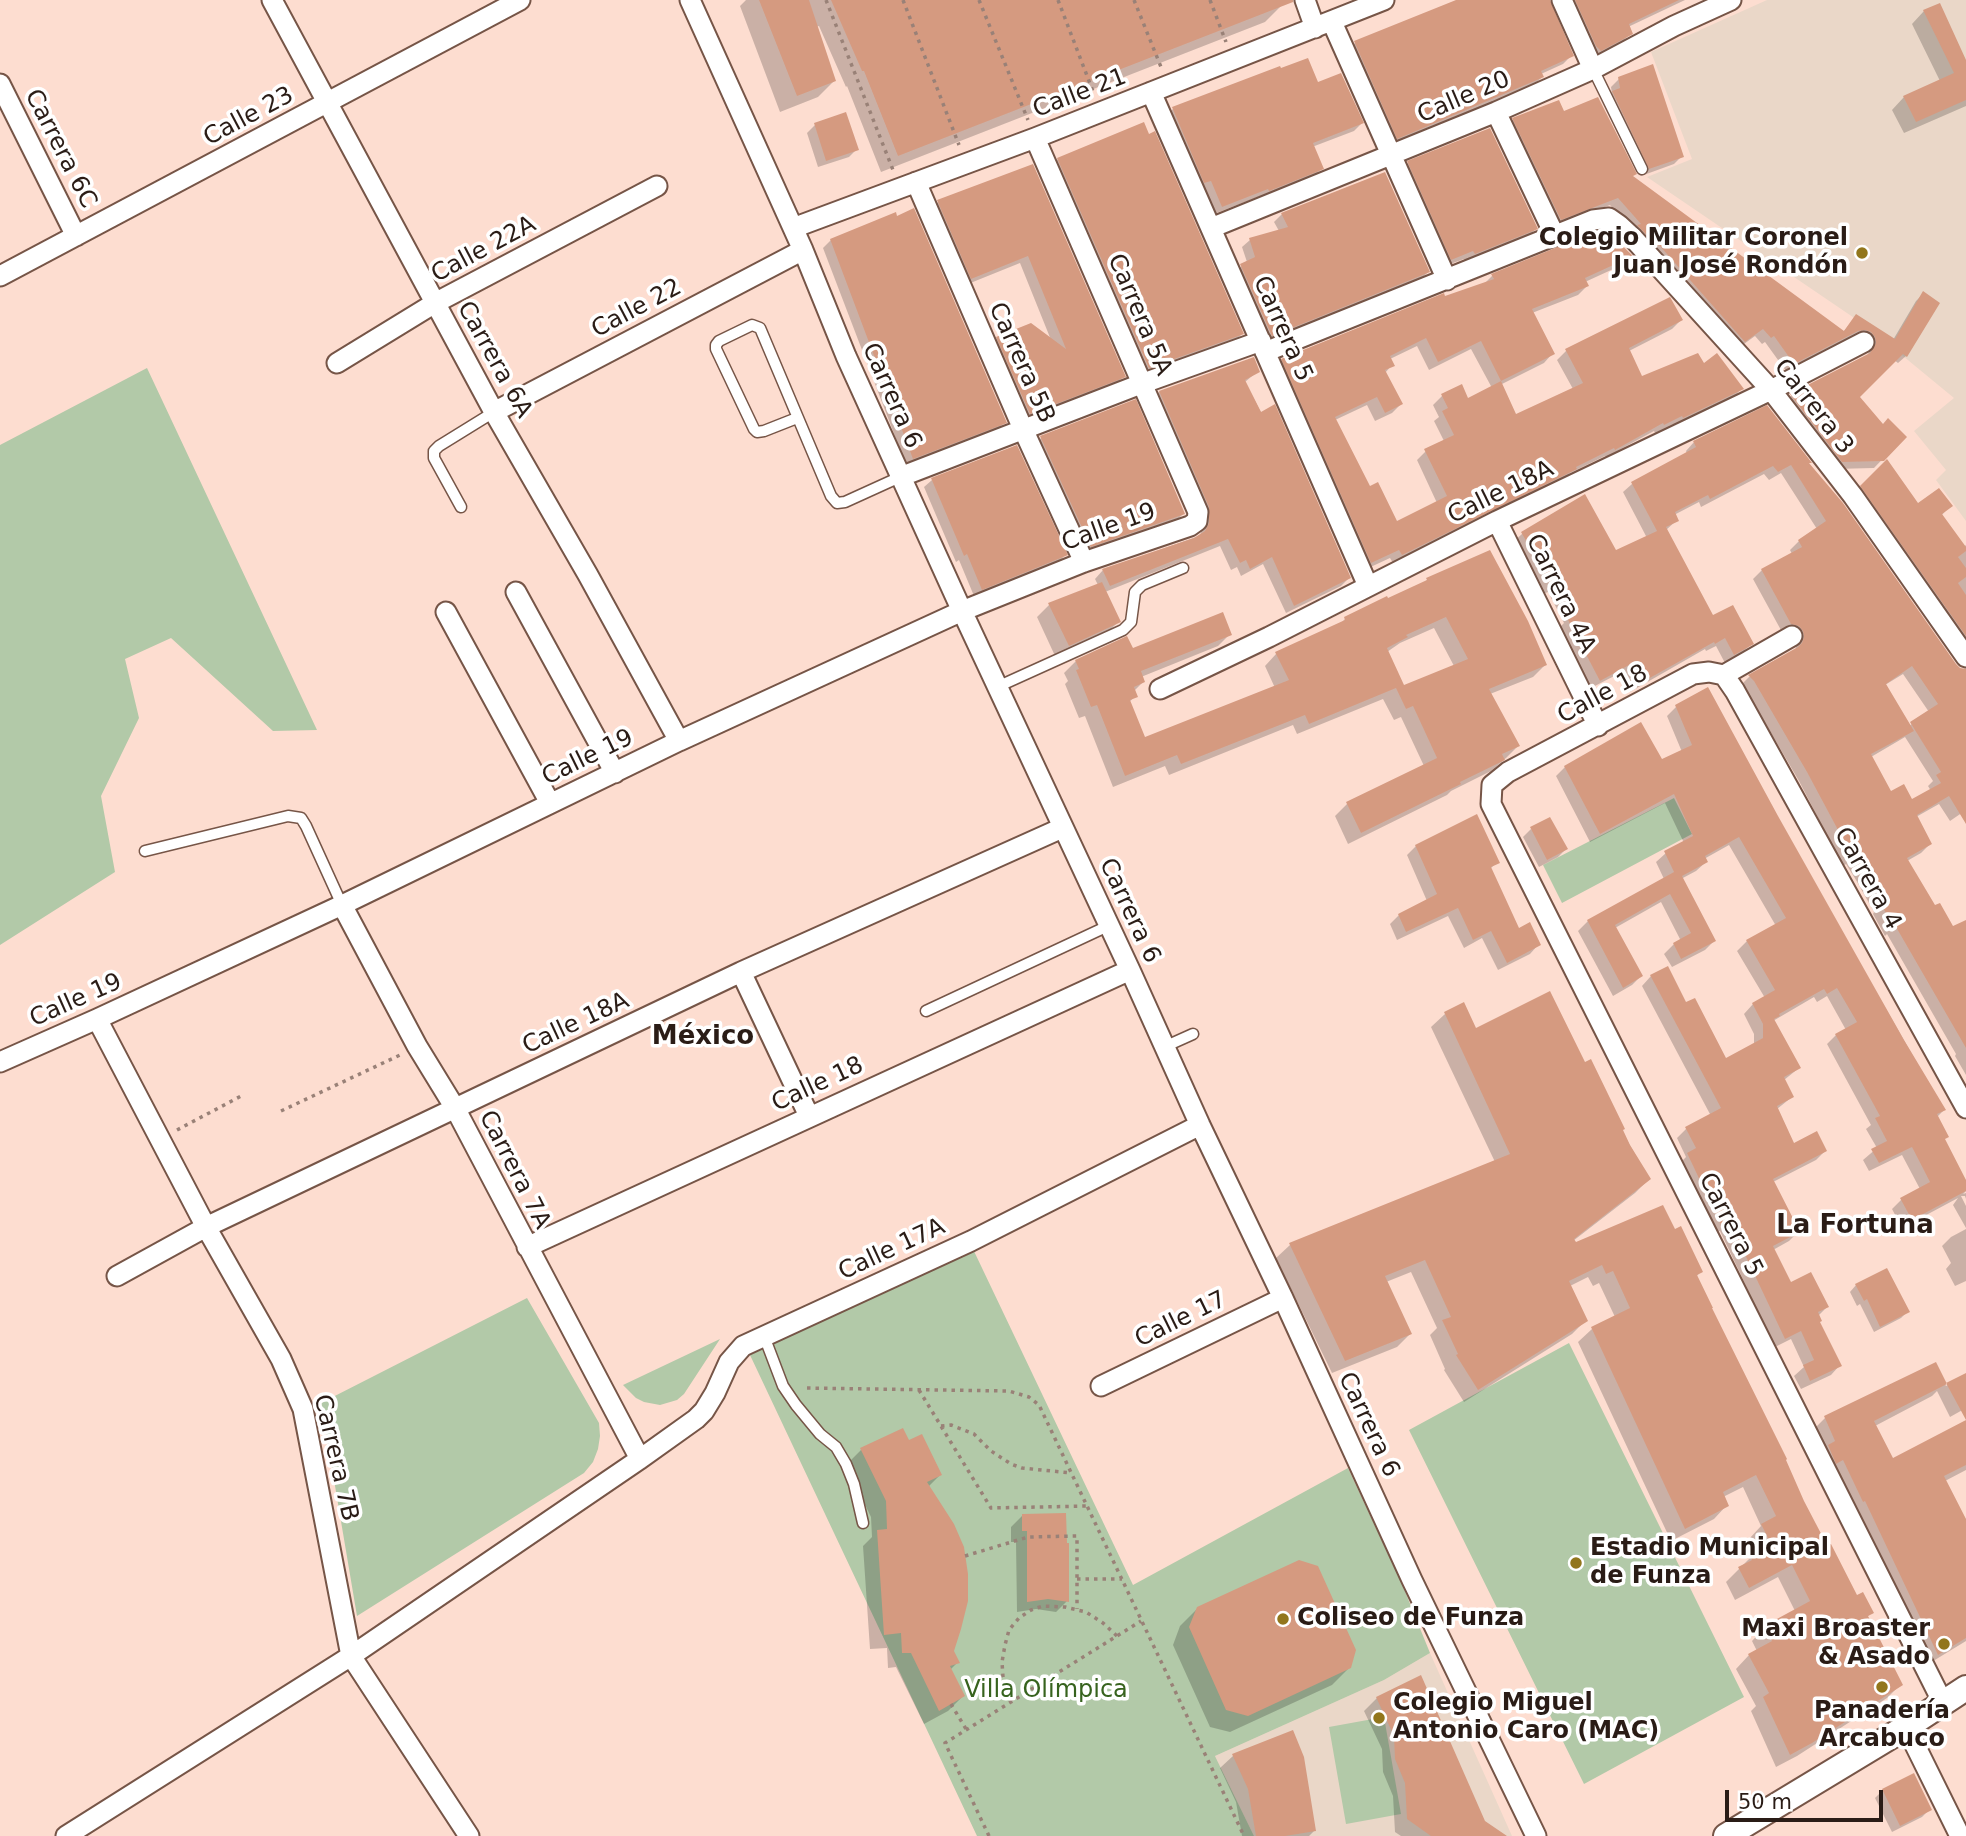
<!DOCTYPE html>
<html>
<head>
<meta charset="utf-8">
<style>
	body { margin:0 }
	#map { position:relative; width:1966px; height:1836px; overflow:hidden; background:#fdddd0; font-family:"DejaVu Sans",sans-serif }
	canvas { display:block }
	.scale { position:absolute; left:1725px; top:1790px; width:158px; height:32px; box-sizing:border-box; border:4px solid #2a1c16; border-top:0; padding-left:9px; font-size:21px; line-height:24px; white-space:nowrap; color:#2a1c16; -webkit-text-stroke:5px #fff; paint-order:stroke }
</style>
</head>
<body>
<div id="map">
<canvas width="1966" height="1836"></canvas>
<div class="scale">50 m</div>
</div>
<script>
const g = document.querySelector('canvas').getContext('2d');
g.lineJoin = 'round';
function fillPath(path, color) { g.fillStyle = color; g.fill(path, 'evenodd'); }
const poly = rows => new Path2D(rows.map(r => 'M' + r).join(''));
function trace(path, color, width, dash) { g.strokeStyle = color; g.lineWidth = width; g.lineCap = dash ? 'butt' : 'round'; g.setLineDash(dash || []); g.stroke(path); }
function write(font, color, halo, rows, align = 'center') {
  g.font = font + ' "DejaVu Sans",sans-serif'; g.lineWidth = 7; g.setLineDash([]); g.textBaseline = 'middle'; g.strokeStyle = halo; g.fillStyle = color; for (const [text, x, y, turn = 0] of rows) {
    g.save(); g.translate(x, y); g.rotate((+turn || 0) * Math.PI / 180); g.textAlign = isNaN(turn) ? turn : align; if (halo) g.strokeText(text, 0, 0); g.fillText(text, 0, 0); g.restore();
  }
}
fillPath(poly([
	[1767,0,1966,0,1966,521,1936,480,1946,470,1914,431,1954,398,1869,328,1647,177,1692,159,1651,52],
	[1430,1653,1512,1836,1254,1836,1215,1756,1384,1680]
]), '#ead7c8');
fillPath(poly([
	[147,368,317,730,273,731,171,638,125,659,139,718,101,796,115,872,0,945,0,445],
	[1674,798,1692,834,1562,903,1543,865],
	[972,1247,1133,1585,1348,1468,1402,1584,1430,1653,1384,1680,1215,1756,1254,1836,977,1836,750,1355],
	[527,1298,599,1423,600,1436,598,1449,593,1462,584,1473,357,1616,321,1403],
	[720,1339,684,1394,677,1400,660,1405,644,1402,636,1398,623,1385],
	[1569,1343,1744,1697,1584,1784,1409,1430],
	[1384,1717,1401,1814,1346,1824,1329,1727]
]), '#b2c9a8');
fillPath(poly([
	[746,0,1280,0,1282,5,1265,22,881,172,847,86,846,87,819,26,816,27,834,81,818,97,780,112,740,6],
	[1460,0,1549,0,1572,55,1563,64,1541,74,1542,77,1534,85,1389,146,1347,51,1355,43],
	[1563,0,1685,0,1628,27,1631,33,1623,41,1592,58],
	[1924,11,1966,64,1966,106,1904,133,1892,110,1904,97,1940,81,1912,24],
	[1619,79,1682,156,1674,164,1641,176,1605,101,1612,94,1611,87],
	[1317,84,1362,123,1354,131,1312,147,1321,169,1313,177,1261,198,1260,196,1214,214,1165,117,1173,109],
	[1563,114,1632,177,1843,332,1857,316,1893,340,1916,301,1923,294,1906,356,1898,363,1894,360,1857,397,1883,426,1904,437,1874,468,1834,469,1783,403,1791,396,1867,356,1869,352,1868,345,1857,337,1849,338,1786,371,1765,342,1762,344,1755,336,1737,349,1610,205,1553,226,1506,127,1513,120],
	[815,125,857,149,849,157,818,167,807,133],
	[1058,159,1242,334,1234,342,1141,375,1050,167],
	[1408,163,1536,229,1527,237,1466,262,1464,259,1442,267,1400,172],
	[1032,166,1124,376,1116,384,1022,421,990,346,997,338,1051,340,1020,263,963,286,930,210,938,202],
	[1282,214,1428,272,1421,279,1264,342,1234,273,1247,262,1242,247,1250,240,1279,231,1274,222],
	[1592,236,1594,243,1631,256,1622,265,1585,282,1587,286,1578,295,1532,313,1552,354,1544,363,1500,385,1515,417,1573,389,1557,360,1566,351,1669,299,1681,320,1672,329,1629,351,1642,379,1703,365,1741,389,1733,398,1674,426,1673,424,1655,433,1654,431,1606,457,1605,456,1570,473,1562,480,1393,563,1390,558,1362,571,1274,369,1282,360,1484,284,1492,276],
	[1417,346,1429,370,1471,349,1492,388,1467,400,1461,386,1442,396,1433,405,1439,417,1434,421,1444,441,1426,451,1417,460,1437,503,1396,524,1369,489,1335,420,1367,405,1375,421,1392,413,1401,404,1385,373,1392,365,1390,359],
	[831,240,1005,422,997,430,906,465,823,248],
	[1253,359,1258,371,1245,382,1349,578,1341,586,1286,613,1263,564,1241,576,1237,567,1231,570,1220,546,1105,592,1118,622,1106,634,1056,658,1037,617,1049,605,1098,585,1095,579,1103,570,1199,536,1201,533,1201,516,1151,401,1159,392],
	[1135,401,1183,514,1175,522,1082,554,1033,446,1041,438],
	[1694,442,1808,464,1955,665,1961,670,1966,671,1966,810,1950,821,1939,804,1916,817,1930,844,1921,853,1907,861,1934,908,1953,929,1966,933,1966,1075,1955,1056,1956,1054,1887,934,1885,936,1873,914,1874,912,1856,880,1846,864,1843,866,1799,781,1746,690,1741,685,1749,677,1795,651,1796,647,1795,640,1782,632,1753,579,1762,570,1792,554,1790,550,1799,541,1817,529,1781,473,1769,480,1764,474,1701,507,1699,502,1674,515,1677,520,1666,530,1712,617,1752,643,1743,652,1725,663,1716,646,1706,651,1705,649,1630,692,1620,673,1591,688,1559,628,1564,623,1557,609,1548,592,1543,594,1513,542,1522,534,1584,496,1615,553,1647,538,1623,492,1632,484,1687,454,1686,451],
	[1903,674,1929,712,1909,726,1885,685],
	[1905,737,1933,781,1928,786,1931,791,1911,802,1891,793,1871,757],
	[1887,462,1918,505,1950,506,1941,516,1964,547,1966,545,1966,657,1853,496],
	[932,480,1065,555,1058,563,974,596,959,560,956,562,924,487],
	[1427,580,1545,665,1533,677,1490,694,1518,746,1506,758,1491,771,1451,791,1447,795,1348,844,1335,816,1347,804,1424,766,1401,717,1394,720,1383,699,1297,734,1293,725,1169,775,1165,766,1113,787,1085,716,1079,718,1065,684,1068,681,1064,673,1076,661,1230,634,1218,646,1141,677,1143,682,1134,691,1136,696,1129,702,1144,740,1275,688,1265,666,1276,654,1339,625,1345,619,1423,584],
	[1434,628,1454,666,1403,687,1387,652,1400,643],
	[1676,707,1776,817,1944,1110,1937,1117,1944,1140,1966,1184,1966,1191,1963,1194,1966,1193,1966,1199,1965,1196,1961,1196,1966,1206,1966,1228,1953,1205,1958,1198,1902,1228,1892,1209,1901,1200,1920,1189,1902,1155,1869,1171,1863,1160,1877,1148,1866,1129,1871,1125,1827,1044,1836,1035,1846,1030,1827,996,1817,1002,1814,997,1773,1021,1799,1068,1784,1080,1792,1097,1777,1109,1793,1145,1825,1151,1816,1160,1773,1182,1798,1232,1789,1241,1773,1250,1790,1284,1827,1307,1818,1316,1818,1322,1840,1365,1831,1375,1801,1389,1794,1376,1804,1367,1791,1339,1775,1347,1720,1231,1712,1235,1679,1164,1686,1157,1677,1138,1686,1129,1711,1116,1642,986,1651,976,1685,1005,1725,1060,1754,1044,1754,1034,1744,1014,1753,1004,1765,998,1737,951,1747,941,1776,926,1729,845,1704,859,1706,862,1696,871,1681,879,1714,941,1705,950,1672,967,1664,954,1674,944,1681,941,1661,902,1615,928,1641,976,1632,985,1613,996,1578,931,1588,921,1664,879,1656,862,1666,853,1684,843,1665,803,1590,842,1556,776,1565,767,1661,762,1682,752,1667,716],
	[1531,829,1566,849,1558,857,1539,867,1523,837],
	[1416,846,1497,862,1490,869,1518,930,1538,945,1530,954,1498,970,1482,938,1464,948,1448,916,1397,940,1390,924,1399,915,1427,901,1407,855],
	[1445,1014,1475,1030,1584,1064,1649,1179,1635,1193,1573,1241,1575,1244,1674,1231,1701,1271,1696,1277,1803,1502,1856,1598,1871,1613,1867,1617,1901,1684,1887,1698,1797,1756,1776,1767,1751,1711,1756,1706,1736,1669,1749,1655,1757,1651,1752,1641,1765,1627,1795,1611,1778,1577,1735,1600,1726,1582,1751,1557,1756,1554,1749,1539,1761,1526,1743,1487,1723,1497,1727,1505,1714,1519,1671,1541,1578,1342,1592,1329,1615,1317,1599,1283,1593,1286,1588,1277,1570,1286,1586,1320,1572,1334,1464,1402,1444,1370,1445,1369,1430,1335,1437,1328,1411,1272,1386,1282,1410,1334,1397,1347,1332,1373,1276,1258,1290,1245,1495,1162,1431,1027],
	[1966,1229,1966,1281,1955,1286,1946,1269,1951,1263,1942,1246,1951,1237],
	[1856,1285,1907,1312,1901,1318,1874,1332,1860,1304,1857,1306,1850,1292],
	[1935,1364,1946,1386,1966,1375,1966,1408,1950,1417,1937,1391,1932,1396,1875,1426,1892,1460,1966,1425,1966,1470,1945,1481,1966,1523,1966,1641,1925,1666,1812,1431,1825,1418],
	[908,1442,940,1475,928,1487,952,1651,958,1662,950,1670,963,1696,948,1711,924,1724,896,1667,888,1668,887,1648,870,1649,863,1546,872,1537,871,1517,846,1465,861,1450],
	[1022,1516,1067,1601,1056,1612,1036,1609,1017,1612,1016,1542,1011,1542,1011,1527],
	[1198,1608,1349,1668,1332,1685,1230,1732,1210,1727,1173,1645,1180,1626],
	[1377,1698,1484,1822,1498,1836,1401,1836,1395,1832,1393,1796,1383,1772,1382,1749,1364,1711],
	[1292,1732,1314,1831,1309,1836,1242,1836,1236,1802,1220,1768,1233,1756],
	[1883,1790,1930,1809,1922,1817,1892,1832,1875,1798]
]), '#0003');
fillPath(poly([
	[759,0,809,0,836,81,797,96],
	[831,0,1293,0,1293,2,898,156,864,71,862,71],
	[1456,0,1550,0,1574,56,1541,71,1544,77,1397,139,1354,41],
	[1575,0,1679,0,1629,24,1633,34,1601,51,1596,46],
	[1940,3,1966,60,1966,100,1916,122,1903,96,1954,73,1923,10],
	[1308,58,1318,82,1341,73,1364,123,1313,143,1324,169,1269,191,1268,189,1222,207,1211,181,1204,183,1172,107,1280,66,1281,68],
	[1653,64,1684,157,1649,169,1612,91,1620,88,1618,77],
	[1598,97,1637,174,1633,176,1844,331,1856,314,1895,339,1923,291,1940,303,1907,357,1903,354,1860,397,1883,424,1888,418,1907,437,1884,461,1842,462,1790,394,1870,353,1876,343,1875,337,1871,332,1865,330,1858,331,1794,364,1774,336,1771,338,1763,329,1745,342,1659,245,1657,246,1637,225,1641,224,1618,198,1561,220,1512,118,1559,100,1564,111],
	[846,112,859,150,826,161,814,123],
	[1144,122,1149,134,1155,131,1244,334,1149,368,1057,158],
	[1490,128,1538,229,1475,254,1473,251,1451,260,1407,161],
	[1033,164,1126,377,1030,414,996,337,1031,323,1066,349,1028,256,971,279,937,200],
	[1385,172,1430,272,1272,336,1240,264,1255,257,1249,238,1288,227,1281,213],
	[914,208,1007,423,913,459,830,239,896,212,897,216],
	[1592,233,1595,240,1611,235,1633,256,1585,278,1589,286,1532,309,1555,354,1501,381,1481,341,1438,362,1426,338,1390,356,1395,366,1385,370,1403,404,1385,413,1377,397,1335,417,1370,486,1378,482,1397,521,1447,496,1424,449,1454,435,1442,411,1448,408,1441,394,1462,384,1468,398,1501,381,1516,414,1583,383,1565,349,1670,297,1683,320,1629,348,1642,376,1698,353,1704,363,1717,353,1744,389,1683,418,1682,416,1664,425,1663,423,1615,450,1614,448,1576,467,1577,469,1573,471,1402,555,1399,550,1371,563,1281,359,1444,293,1445,296,1494,279,1491,274],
	[1254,357,1260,372,1245,380,1261,412,1275,404,1351,578,1294,606,1272,557,1250,569,1246,560,1240,563,1228,539,1110,586,1102,569,1194,538,1205,531,1209,523,1209,507,1159,391],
	[1136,399,1185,514,1091,547,1040,436],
	[1767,405,1812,463,1809,463,1843,503,1956,664,1960,668,1966,669,1966,824,1949,796,1917,815,1932,844,1907,858,1935,905,1940,903,1953,926,1966,920,1966,1048,1896,927,1894,928,1881,904,1883,902,1864,871,1855,857,1853,858,1807,772,1754,681,1748,675,1798,647,1802,643,1804,637,1803,631,1799,626,1791,624,1761,569,1802,547,1798,540,1826,521,1791,465,1778,472,1773,466,1710,499,1708,495,1675,512,1679,521,1666,527,1713,615,1733,605,1754,644,1734,655,1725,638,1715,644,1714,642,1639,684,1629,665,1600,681,1567,618,1573,614,1566,600,1557,584,1552,586,1521,532,1585,494,1616,550,1657,531,1631,482,1696,447,1693,441],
	[1912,666,1938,704,1910,722,1941,772,1936,775,1941,783,1912,799,1904,784,1891,791,1871,754,1914,731,1886,684],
	[1017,445,1068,555,982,590,967,554,964,556,931,478],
	[1887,459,1918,503,1939,488,1953,506,1942,514,1966,547,1966,551,1958,557,1966,568,1966,577,1958,583,1966,595,1966,636,1860,486],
	[1490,550,1528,621,1547,665,1489,689,1520,746,1502,754,1505,760,1460,782,1461,784,1361,833,1346,802,1437,758,1413,706,1406,709,1396,688,1309,724,1305,715,1181,764,1177,755,1125,776,1097,705,1091,707,1076,670,1079,669,1075,660,1127,636,1133,648,1223,612,1232,635,1141,671,1145,682,1134,687,1138,697,1130,700,1145,737,1289,680,1275,652,1345,620,1344,617,1387,596,1388,598,1427,580,1426,578],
	[1446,617,1468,659,1404,685,1387,648,1408,637,1406,635],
	[1102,582,1121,622,1069,646,1048,603],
	[1708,687,1778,816,1904,1040,1946,1110,1937,1114,1949,1137,1945,1139,1966,1180,1966,1191,1912,1220,1900,1198,1930,1182,1912,1147,1879,1163,1871,1149,1887,1141,1875,1118,1880,1116,1835,1034,1857,1022,1837,988,1827,994,1824,989,1779,1014,1780,1016,1774,1019,1801,1068,1784,1077,1794,1097,1777,1106,1794,1143,1817,1131,1827,1151,1773,1179,1800,1232,1773,1246,1791,1282,1811,1272,1829,1307,1818,1312,1822,1321,1820,1322,1842,1366,1810,1381,1803,1365,1814,1360,1801,1331,1785,1339,1730,1223,1722,1227,1687,1153,1696,1148,1685,1127,1721,1108,1650,975,1668,966,1686,1002,1695,998,1726,1058,1763,1038,1763,1024,1752,1003,1775,990,1746,940,1786,918,1739,837,1705,856,1708,862,1682,876,1716,941,1681,959,1673,943,1691,933,1670,894,1615,925,1643,976,1623,988,1587,920,1674,872,1664,851,1693,836,1674,794,1600,834,1564,766,1641,722,1662,759,1692,745,1675,705],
	[1477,814,1500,863,1491,867,1519,928,1530,922,1541,945,1507,963,1491,931,1473,940,1458,908,1406,932,1398,914,1437,894,1415,845],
	[1550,817,1568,849,1547,860,1530,827],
	[1550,991,1585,1062,1591,1059,1625,1129,1623,1130,1630,1145,1651,1179,1574,1239,1576,1242,1663,1205,1675,1229,1681,1226,1703,1272,1697,1275,1713,1308,1712,1308,1787,1459,1786,1460,1804,1501,1827,1545,1831,1544,1857,1595,1863,1592,1874,1613,1868,1616,1903,1685,1812,1743,1790,1755,1763,1697,1769,1693,1748,1654,1772,1641,1764,1626,1810,1601,1792,1565,1749,1588,1738,1567,1752,1560,1750,1555,1771,1544,1761,1524,1776,1516,1756,1475,1723,1492,1729,1506,1685,1529,1591,1327,1630,1308,1613,1271,1606,1274,1602,1265,1569,1281,1588,1321,1478,1390,1456,1355,1458,1354,1442,1320,1451,1317,1425,1260,1385,1276,1412,1334,1345,1361,1289,1243,1510,1154,1444,1012,1464,1002,1476,1028],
	[1887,1268,1910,1312,1880,1327,1867,1299,1864,1301,1855,1284],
	[1936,1362,1947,1384,1874,1421,1893,1458,1966,1420,1946,1383,1966,1373,1966,1465,1944,1476,1966,1519,1966,1638,1938,1655,1865,1501,1863,1502,1843,1460,1836,1464,1828,1445,1835,1441,1824,1416],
	[903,1428,909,1440,922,1434,942,1475,927,1482,954,1524,964,1547,968,1574,968,1601,961,1629,954,1651,960,1663,950,1666,965,1696,939,1711,911,1653,902,1653,901,1633,884,1635,877,1530,887,1529,886,1501,860,1448],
	[1066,1513,1067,1543,1069,1543,1069,1602,1048,1599,1027,1602,1027,1531,1022,1531,1022,1514],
	[1299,1560,1318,1566,1356,1650,1351,1668,1248,1716,1226,1710,1189,1627,1197,1607],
	[1421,1675,1485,1821,1507,1836,1431,1836,1407,1819,1405,1783,1395,1759,1394,1736,1376,1697],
	[1293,1730,1304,1757,1316,1831,1285,1836,1256,1836,1248,1789,1232,1754],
	[1914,1773,1932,1810,1900,1826,1882,1789]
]), '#d59a80');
const service = poly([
	[1593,69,1642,169],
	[797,418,764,431,757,432,754,429,716,349,716,345,719,341,752,325,760,328,831,496,837,503,845,502,900,477],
	[461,507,434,458,434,451,439,446,494,412],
	[997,687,1123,630,1131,622,1135,592,1142,585,1183,568],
	[145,851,288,816,301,818,306,826,342,905],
	[926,1011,1108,926],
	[1164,1047,1193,1034],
	[764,1336,783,1386,796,1405,820,1434,836,1447,846,1464,854,1484,863,1523]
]);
const minor = poly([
	[272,0,494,412,588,575,679,741],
	[690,0,803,250,846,356,962,611,1130,970,1200,1125,1283,1298,1412,1580,1536,1836],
	[1305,0,1315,28],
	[1562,0,1593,69],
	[1332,22,1447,280],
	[0,84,76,236],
	[1151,92,1368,586],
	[1496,112,1555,236],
	[916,182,1023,429,1084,562],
	[793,228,1035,138,1384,0],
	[1211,228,1496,112,1593,69,1674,26,1731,0],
	[0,276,520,0],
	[1265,352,1593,220,1609,218,1619,225,1633,238,1771,390,1853,496,1966,657],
	[337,363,435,303,657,186],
	[494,412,803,250],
	[900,477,1141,384,1261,341],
	[1497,521,1598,726],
	[516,592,615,773],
	[446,612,550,803],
	[1724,675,1709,672,1693,674,1508,772,1492,785,1491,804,1943,1703],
	[1724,675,1735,691,1966,1108],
	[1724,675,1792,636],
	[1160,689,1269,637,1497,521,1771,390,1864,342],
	[342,905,417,1046,455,1108,640,1459],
	[741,972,809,1116],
	[97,1019,206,1227,281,1359,303,1409,351,1656,469,1836],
	[0,1062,97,1019,342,905,679,741,962,611,1084,562,1190,526,1197,521,1198,512,1035,138],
	[527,1247,1130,970],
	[117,1276,206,1227,741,972,1062,828],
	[1101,1386,1283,1298],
	[1908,1726,1912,1739,1960,1836],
	[66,1836,351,1656,640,1459,696,1419,704,1411,715,1393,729,1362,743,1346,971,1241,1200,1125]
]);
const tertiary = poly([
	[1726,1836,1908,1726,1966,1688]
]);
trace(service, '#765547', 13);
trace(minor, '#765547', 23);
trace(tertiary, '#765547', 28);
trace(poly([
	[826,0,893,170],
	[903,0,959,145],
	[979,0,1028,120],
	[1058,0,1094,94],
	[1134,0,1161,67],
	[1210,0,1226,42],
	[281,1111,400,1055],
	[177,1130,243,1095],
	[807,1388,1009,1391,1029,1397,1039,1405,1244,1836],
	[919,1390,991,1508,1087,1506],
	[941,1426,951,1425,974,1434,991,1451,1011,1464,1022,1468,1071,1473],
	[965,1556,1028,1537,1077,1536,1077,1609],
	[1077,1579,1122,1579],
	[1012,1701,1003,1677,1002,1662,1005,1645,1009,1630,1019,1618,1031,1610,1043,1606,1065,1607,1086,1612,1103,1623,1117,1636],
	[951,1704,966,1729],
	[989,1836,945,1743,1141,1621]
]), '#998177', 3.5, [3.5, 5]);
trace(service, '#fff', 10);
trace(minor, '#fff', 19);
trace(tertiary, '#fff', 24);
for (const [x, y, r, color] of [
	[1862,253,7,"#92761c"],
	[1576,1563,7,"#92761c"],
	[1283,1619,7,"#92761c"],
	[1944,1644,7,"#92761c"],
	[1882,1687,7,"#92761c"],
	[1379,1718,7,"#92761c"]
]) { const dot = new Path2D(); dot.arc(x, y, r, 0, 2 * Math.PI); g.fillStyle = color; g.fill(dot); trace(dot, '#fff', 2.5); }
write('24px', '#2a1c16', '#fff', [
	["Calle 21",1080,94,-21],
	["Calle 20",1464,98,-23],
	["Calle 23",249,117,-28],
	["Carrera 6C",60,149,63],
	["Calle 22A",484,250,-28],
	["Calle 22",637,309,-28],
	["Carrera 5A",1139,315,67],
	["Carrera 5",1282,329,66],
	["Carrera 6A",494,360,61],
	["Carrera 5B",1021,363,66],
	["Carrera 6",891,396,66],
	["Carrera 3",1813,407,52],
	["Calle 18A",1501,493,-26],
	["Calle 19",1109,528,-20],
	["Carrera 4A",1560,594,64],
	["Calle 18",1603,695,-28],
	["Calle 19",588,758,-26],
	["Carrera 4",1867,879,61],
	["Carrera 6",1129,911,65],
	["Calle 19",76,1001,-24],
	["Calle 18A",576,1024,-25],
	["Calle 18",818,1085,-25],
	["Carrera 7A",514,1170,63],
	["Carrera 5",1730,1225,63],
	["Calle 17A",892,1250,-25],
	["Calle 17",1181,1320,-26],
	["Carrera 6",1368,1425,65],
	["Carrera 7B",335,1458,77]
]);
write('bold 24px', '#2a1c16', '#fff', [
	["Colegio Militar Coronel",1848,239,"right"],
	["Juan José Rondón",1848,267,"right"],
	["Estadio Municipal",1590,1549],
	["de Funza",1590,1577],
	["Coliseo de Funza",1297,1619],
	["Maxi Broaster",1930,1630,"right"],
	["& Asado",1930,1658,"right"],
	["Colegio Miguel",1393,1704],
	["Antonio Caro (MAC)",1393,1732],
	["Panadería",1882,1712,"center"],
	["Arcabuco",1882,1740,"center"]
], 'left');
write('24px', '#37631e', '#fff', [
	["Villa Olímpica",1046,1691]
]);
write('bold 26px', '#2a1c16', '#fff', [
	["México",703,1037],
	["La Fortuna",1855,1226]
]);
</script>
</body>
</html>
